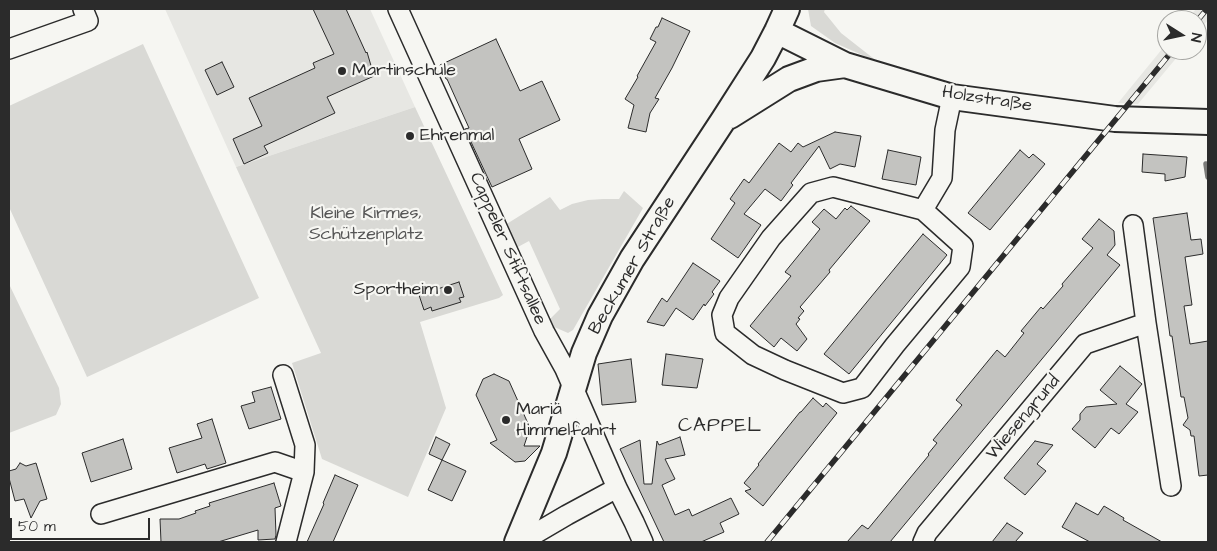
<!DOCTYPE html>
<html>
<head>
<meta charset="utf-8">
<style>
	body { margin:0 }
	#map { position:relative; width:1217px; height:551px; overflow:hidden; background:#f6f6f2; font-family:"Architects Daughter",sans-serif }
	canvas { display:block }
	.frame { position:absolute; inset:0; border:10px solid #2b2b2b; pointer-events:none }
	.north { position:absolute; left:1157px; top:10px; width:50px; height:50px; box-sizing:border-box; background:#f6f6f2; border:1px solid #a5a5a2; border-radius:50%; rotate:100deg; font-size:14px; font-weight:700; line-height:20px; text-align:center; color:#2b2b2b }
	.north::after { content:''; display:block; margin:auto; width:18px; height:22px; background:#2b2b2b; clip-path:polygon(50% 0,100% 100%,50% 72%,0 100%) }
	.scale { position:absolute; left:10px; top:518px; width:140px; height:22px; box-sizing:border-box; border:2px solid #2b2b2b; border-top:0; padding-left:6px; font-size:15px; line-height:18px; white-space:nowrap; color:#2b2b2b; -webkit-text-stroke:4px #f6f6f2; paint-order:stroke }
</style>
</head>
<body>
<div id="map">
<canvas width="1217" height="551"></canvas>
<div class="frame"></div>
<div class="north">N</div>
<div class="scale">50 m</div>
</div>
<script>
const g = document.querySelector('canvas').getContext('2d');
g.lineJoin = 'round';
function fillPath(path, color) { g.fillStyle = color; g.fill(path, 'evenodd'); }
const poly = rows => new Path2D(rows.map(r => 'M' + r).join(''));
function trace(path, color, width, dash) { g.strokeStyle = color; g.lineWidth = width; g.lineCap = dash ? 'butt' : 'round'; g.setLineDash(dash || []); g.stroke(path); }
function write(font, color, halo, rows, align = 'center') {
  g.font = font + ' "Architects Daughter",sans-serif'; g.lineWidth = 4.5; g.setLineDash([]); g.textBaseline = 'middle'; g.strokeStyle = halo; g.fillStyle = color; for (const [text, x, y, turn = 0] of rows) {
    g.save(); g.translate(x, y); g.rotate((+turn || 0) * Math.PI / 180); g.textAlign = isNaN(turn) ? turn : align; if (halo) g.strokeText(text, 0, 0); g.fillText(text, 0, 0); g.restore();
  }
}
fillPath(poly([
	[165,9,370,9,415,107,236,167],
	[1196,9,1208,9,1208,20,1197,33,1197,20,1186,20],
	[1167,43,1167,50,1183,50,1138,104,1118,103]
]), '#e7e7e3');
fillPath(poly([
	[808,9,825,9,824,12,841,33,878,62,835,43,811,26],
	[143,44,259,298,87,377,9,207,9,106],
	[415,107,503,295,499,298,420,322,446,408,408,497,322,459,292,363,321,353,236,167],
	[624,191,643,208,573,330,568,333,552,326,549,320,560,309,529,241,516,248,505,225,550,197,560,210,572,204,588,200,603,199,619,199],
	[9,284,59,388,61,404,56,415,9,433]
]), '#d9d9d5');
trace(poly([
	[1206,164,1208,177]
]), '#7a7a78', 5.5);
const building = poly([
	[313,9,346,9,366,53,367,52,374,76,327,97,335,113,264,146,268,153,244,164,233,139,262,126,249,98,315,68,313,63,334,54,313,9],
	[662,18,690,31,672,68,655,98,659,99,650,113,646,132,628,128,634,105,625,99,638,77,637,76,656,42,650,39,656,27,658,27,662,18],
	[496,39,520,91,542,81,560,120,519,139,532,169,492,187,465,129,469,128,447,79,446,79,440,65,496,39],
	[222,62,234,87,217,95,205,70,222,62],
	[835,132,861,136,855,167,840,164,830,169,819,146,791,183,793,185,781,201,765,189,744,214,761,225,738,258,711,239,735,203,730,199,744,179,749,183,779,143,791,152,798,143,803,147,835,132],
	[888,150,921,157,916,185,882,179,888,150],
	[1020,150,1029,158,1033,154,1045,164,990,230,968,213,1020,150],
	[1143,154,1187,157,1185,177,1165,181,1165,174,1142,172,1143,154],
	[851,206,870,221,829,270,830,272,800,307,804,311,798,318,800,319,796,324,807,339,797,351,781,338,774,347,750,326,791,276,785,272,820,229,812,222,824,209,836,219,845,208,847,210,851,206],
	[1187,213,1191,240,1201,239,1203,254,1185,257,1192,305,1184,306,1190,344,1208,341,1208,475,1199,476,1194,436,1191,436,1190,430,1183,425,1188,418,1184,397,1181,397,1172,336,1170,336,1168,321,1153,218,1187,213],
	[1099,219,1114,231,1115,245,1107,255,1120,265,890,542,847,542,862,525,868,529,929,455,928,454,937,443,933,440,962,405,956,400,997,350,1005,357,1024,333,1021,331,1041,307,1043,309,1063,286,1062,284,1093,248,1082,239,1099,219],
	[923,234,947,255,849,374,824,354,923,234],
	[693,263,720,281,712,292,714,294,705,306,704,304,693,320,676,308,664,326,647,322,662,298,667,302,693,263],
	[459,282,464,297,459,298,461,302,432,311,431,307,424,310,419,295,459,282],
	[666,354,703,359,697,388,662,385,666,354],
	[631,359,636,402,602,405,598,364,631,359],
	[1120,366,1142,384,1126,404,1138,412,1119,434,1111,428,1095,448,1072,429,1080,420,1080,414,1086,407,1117,404,1100,390,1120,366],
	[494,374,509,381,530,428,524,446,540,446,525,461,515,462,490,443,497,440,476,395,483,379,494,374],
	[271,387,281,419,249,429,241,406,255,402,252,392,271,387],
	[813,398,823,407,826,403,837,413,763,506,745,491,751,489,744,483,759,465,758,464,800,412,801,412,813,398],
	[212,419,226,463,207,469,205,464,177,473,169,448,202,438,197,424,212,419],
	[436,437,450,444,442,460,429,454,436,437],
	[680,437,685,455,665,459,675,479,662,485,675,515,689,509,692,516,731,498,739,514,720,523,724,532,701,542,664,542,620,449,640,440,644,484,652,484,657,441,659,445,680,437],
	[123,439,132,469,91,482,82,453,123,439],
	[1035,441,1053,445,1037,464,1046,471,1025,495,1004,478,1035,441],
	[442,460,466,471,452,501,428,490,442,460],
	[20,463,26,466,36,463,47,499,40,501,31,518,24,499,15,501,9,478,9,471,16,469,20,463],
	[335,475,358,485,333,542,307,542,324,504,323,503,335,475],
	[274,483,281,506,275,508,276,535,275,539,258,540,258,530,218,542,161,542,160,519,179,519,196,513,195,511,210,506,209,503,274,483],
	[1076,503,1098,515,1104,506,1124,518,1123,520,1162,542,1090,542,1062,527,1076,503],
	[1007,523,1023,533,1015,542,992,542,1007,523]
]);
fillPath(building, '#c3c3c0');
trace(building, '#2b2b2b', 1);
const minor = poly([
	[398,9,544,331,565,369,617,488,634,522,643,542],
	[9,49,88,21,83,9],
	[923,210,833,187,811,193,771,238,729,298,722,315,725,333,753,355,785,370,843,393,862,388,895,345,960,267,963,246,923,210,942,178,945,130,952,97],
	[1133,225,1146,323],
	[283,375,305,445,304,472],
	[101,514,275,462,304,472,286,542],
	[521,542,567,515,617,488],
	[923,542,927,533,1085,344,1146,323,1171,486]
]);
const major = poly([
	[777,31,845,65,952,97,1115,119,1208,122],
	[730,116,789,79,816,69,845,65],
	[517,542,554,453,584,353,600,316,632,259,724,119,763,58,777,31,787,9]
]);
trace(minor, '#2b2b2b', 22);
trace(major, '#2b2b2b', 28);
trace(minor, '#f6f6f2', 19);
trace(major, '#f6f6f2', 24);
const rail = poly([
	[1197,21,1207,9],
	[767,542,1173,50]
]);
trace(rail, '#2b2b2b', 5.5);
trace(rail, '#f6f6f2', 4, [11]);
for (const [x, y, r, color] of [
	[342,71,5,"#2b2b2b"],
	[410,136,5,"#2b2b2b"],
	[448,290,5,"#2b2b2b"],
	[506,420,5,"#2b2b2b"]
]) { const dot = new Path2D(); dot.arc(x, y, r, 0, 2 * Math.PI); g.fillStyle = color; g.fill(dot); trace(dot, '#f6f6f2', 2); }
write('18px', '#2b2b2b', '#f6f6f2', [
	["Martinschule",352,71],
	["Ehrenmal",420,136],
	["Sportheim",438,290,"right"],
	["Mariä",516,410],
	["Himmelfahrt",516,431]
], 'left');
write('18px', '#2b2b2b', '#f6f6f2', [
	["Holzstraße",987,100,9],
	["Cappeler Stiftsallee",507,249,66],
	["Beckumer Straße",633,266,-60],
	["Wiesengrund",1024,418,-50]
]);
write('18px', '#565656', '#f6f6f2', [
	["Kleine Kirmes,",366,214],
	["Schützenplatz",366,235]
]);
g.letterSpacing = '1px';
write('20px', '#2b2b2b', '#f6f6f2', [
	["CAPPEL",720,427]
]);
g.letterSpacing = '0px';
</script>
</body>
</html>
